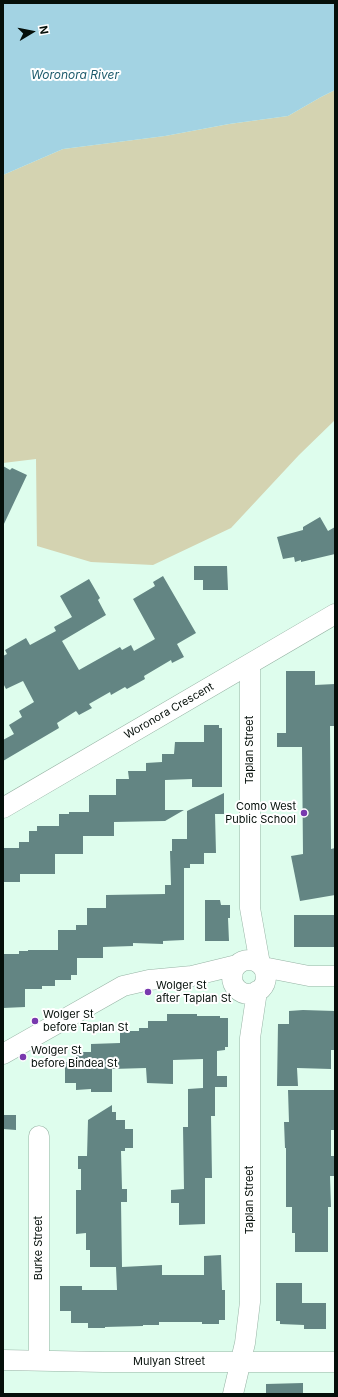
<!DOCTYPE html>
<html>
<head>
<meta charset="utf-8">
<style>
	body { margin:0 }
	#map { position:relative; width:338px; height:1397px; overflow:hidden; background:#defded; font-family:Inter,sans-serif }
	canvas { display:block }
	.frame { position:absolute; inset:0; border:4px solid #050f0a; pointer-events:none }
	.north { position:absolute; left:12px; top:12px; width:40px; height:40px; -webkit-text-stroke:3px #fff; paint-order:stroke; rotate:80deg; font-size:11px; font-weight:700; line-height:16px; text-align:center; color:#050f0a }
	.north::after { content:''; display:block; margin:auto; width:14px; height:18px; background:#050f0a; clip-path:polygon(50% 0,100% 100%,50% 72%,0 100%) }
</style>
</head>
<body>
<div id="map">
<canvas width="338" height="1397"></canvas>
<div class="frame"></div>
<div class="north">N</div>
</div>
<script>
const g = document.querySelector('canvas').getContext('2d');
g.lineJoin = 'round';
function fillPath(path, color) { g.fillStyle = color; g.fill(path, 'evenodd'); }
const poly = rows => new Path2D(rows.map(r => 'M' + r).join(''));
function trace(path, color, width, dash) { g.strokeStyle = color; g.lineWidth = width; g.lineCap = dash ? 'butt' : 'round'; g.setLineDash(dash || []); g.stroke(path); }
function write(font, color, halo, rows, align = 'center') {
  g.font = font + ' Inter,sans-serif'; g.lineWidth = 4; g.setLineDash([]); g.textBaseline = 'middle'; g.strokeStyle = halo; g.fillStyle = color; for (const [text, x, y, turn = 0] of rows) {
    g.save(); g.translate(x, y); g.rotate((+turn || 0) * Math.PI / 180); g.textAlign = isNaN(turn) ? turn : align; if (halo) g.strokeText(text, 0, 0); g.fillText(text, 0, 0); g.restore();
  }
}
fillPath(poly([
	[335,90,335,420,299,455,231,528,153,565,91,562,37,546,36,459,3,463,3,175,63,149,165,136,229,124,288,116,321,97]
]), '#d4d3b1');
fillPath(poly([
	[3,3,335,3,335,90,321,97,288,116,229,124,165,136,63,149,3,175]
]), '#a3d3e3');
fillPath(poly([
	[3,466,10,470,12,468,27,475,3,526],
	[320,517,328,531,335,527,335,554,301,562,301,560,295,562,294,557,283,559,277,537,303,530,303,527],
	[194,566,227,566,228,590,203,590,203,580,194,580],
	[163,576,196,633,177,644,184,657,172,663,171,660,144,676,145,679,127,689,125,687,111,695,110,692,89,704,92,708,79,715,76,711,57,723,59,728,3,761,3,740,14,734,9,725,22,717,19,711,34,702,23,681,6,689,3,683,3,656,7,654,5,650,26,638,30,645,56,631,54,627,72,617,60,596,89,579,100,598,98,600,106,615,62,641,79,670,120,647,122,650,131,645,134,651,155,639,133,599,155,586,153,582],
	[286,671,315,671,315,685,335,684,335,726,330,726,331,849,335,848,335,895,300,901,291,856,303,854,302,747,277,747,277,733,286,733],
	[204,725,219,725,219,728,222,728,222,787,192,787,192,779,165,780,165,810,184,810,165,821,114,822,114,836,83,836,83,854,55,854,55,874,20,874,20,882,3,882,3,848,19,848,19,842,29,842,29,831,37,831,37,826,59,826,59,814,69,814,69,812,89,812,89,795,116,795,116,779,129,779,128,771,146,771,146,763,162,762,162,754,174,754,175,742,204,742],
	[224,793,224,814,215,814,216,853,204,853,204,864,190,864,190,868,184,868,184,940,163,941,163,944,133,943,133,946,103,947,103,958,77,958,77,975,71,975,71,980,55,980,55,986,42,986,42,989,25,989,25,1007,3,1008,3,954,19,954,19,951,28,951,28,950,58,950,58,930,76,930,76,925,87,925,87,908,106,908,106,895,165,894,165,885,171,885,170,851,172,851,172,839,187,839,187,811],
	[205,900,220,900,221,905,230,905,230,918,228,918,229,941,205,941],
	[294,915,335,915,335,947,294,947],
	[303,1010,335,1011,335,1050,331,1050,331,1069,297,1068,298,1086,277,1086,278,1024,289,1024,289,1011],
	[167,1014,197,1014,197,1016,220,1016,220,1018,228,1018,228,1047,225,1047,225,1050,217,1051,217,1076,227,1076,227,1087,215,1087,215,1116,211,1116,212,1178,205,1178,205,1224,179,1225,179,1203,171,1203,171,1190,184,1189,183,1127,188,1127,188,1089,203,1088,203,1059,173,1060,173,1084,147,1083,146,1068,112,1069,112,1092,91,1092,91,1089,76,1090,76,1083,65,1083,65,1062,76,1062,76,1052,91,1052,91,1044,120,1043,120,1031,139,1031,139,1028,148,1028,148,1021,167,1021],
	[288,1090,335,1090,335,1130,331,1130,331,1156,335,1156,335,1176,330,1176,331,1207,328,1207,328,1252,295,1252,295,1233,292,1233,292,1207,286,1207,286,1148,285,1148,284,1122,289,1122],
	[112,1105,112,1112,116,1112,116,1120,125,1120,125,1129,133,1129,133,1148,125,1148,125,1151,121,1151,122,1189,127,1189,127,1202,121,1202,122,1267,162,1265,162,1275,204,1275,204,1256,221,1255,222,1290,225,1290,225,1320,219,1320,219,1324,202,1324,202,1322,159,1322,159,1325,143,1325,143,1326,105,1327,105,1328,88,1328,88,1323,71,1323,71,1311,60,1311,60,1286,82,1286,82,1290,117,1290,116,1267,90,1267,90,1250,86,1250,86,1233,76,1234,76,1190,81,1190,81,1169,78,1169,78,1156,87,1156,88,1120],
	[3,1115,16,1115,16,1130,3,1129],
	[276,1283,302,1283,302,1303,326,1303,326,1329,304,1329,304,1325,280,1324,280,1321,276,1321],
	[303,1383,303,1394,266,1394,266,1384]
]), '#638583');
const minor = poly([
	[250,664,250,908,260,964],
	[3,808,335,614],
	'232 977a17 17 0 1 1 34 0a17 17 0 1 1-34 0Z',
	[263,967,309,976,335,976],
	[3,1054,123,986,149,980,192,976,237,965],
	[39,1136,39,1360],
	[3,1360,104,1362,335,1362],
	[233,1394,245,1343,250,1302,250,1038,257,991]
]);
trace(minor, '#96b3a4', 21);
trace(minor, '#fff', 20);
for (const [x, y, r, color] of [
	[304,813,4,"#7839ae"],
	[148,992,4,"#7839ae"],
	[35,1021,4,"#7839ae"],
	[23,1057,4,"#7839ae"]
]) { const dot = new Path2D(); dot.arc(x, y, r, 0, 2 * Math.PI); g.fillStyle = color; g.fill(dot); trace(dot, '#fff', 1.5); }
write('11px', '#050f0a', '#fff', [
	["Woronora Crescent",169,711,-30],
	["Taplan Street",250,750,-90],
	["Taplan Street",250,1200,-90],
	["Burke Street",39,1248,-90],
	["Mulyan Street",169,1362]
]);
write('11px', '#050f0a', '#fff', [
	["Como West",296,807,"right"],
	["Public School",296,820,"right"],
	["Wolger St",156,986],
	["after Taplan St",156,999],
	["Wolger St",43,1015],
	["before Taplan St",43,1028],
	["Wolger St",31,1051],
	["before Bindea St",31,1064]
], 'left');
write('italic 12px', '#1c5a6b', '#fff', [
	["Woronora River",75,75]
]);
</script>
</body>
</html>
